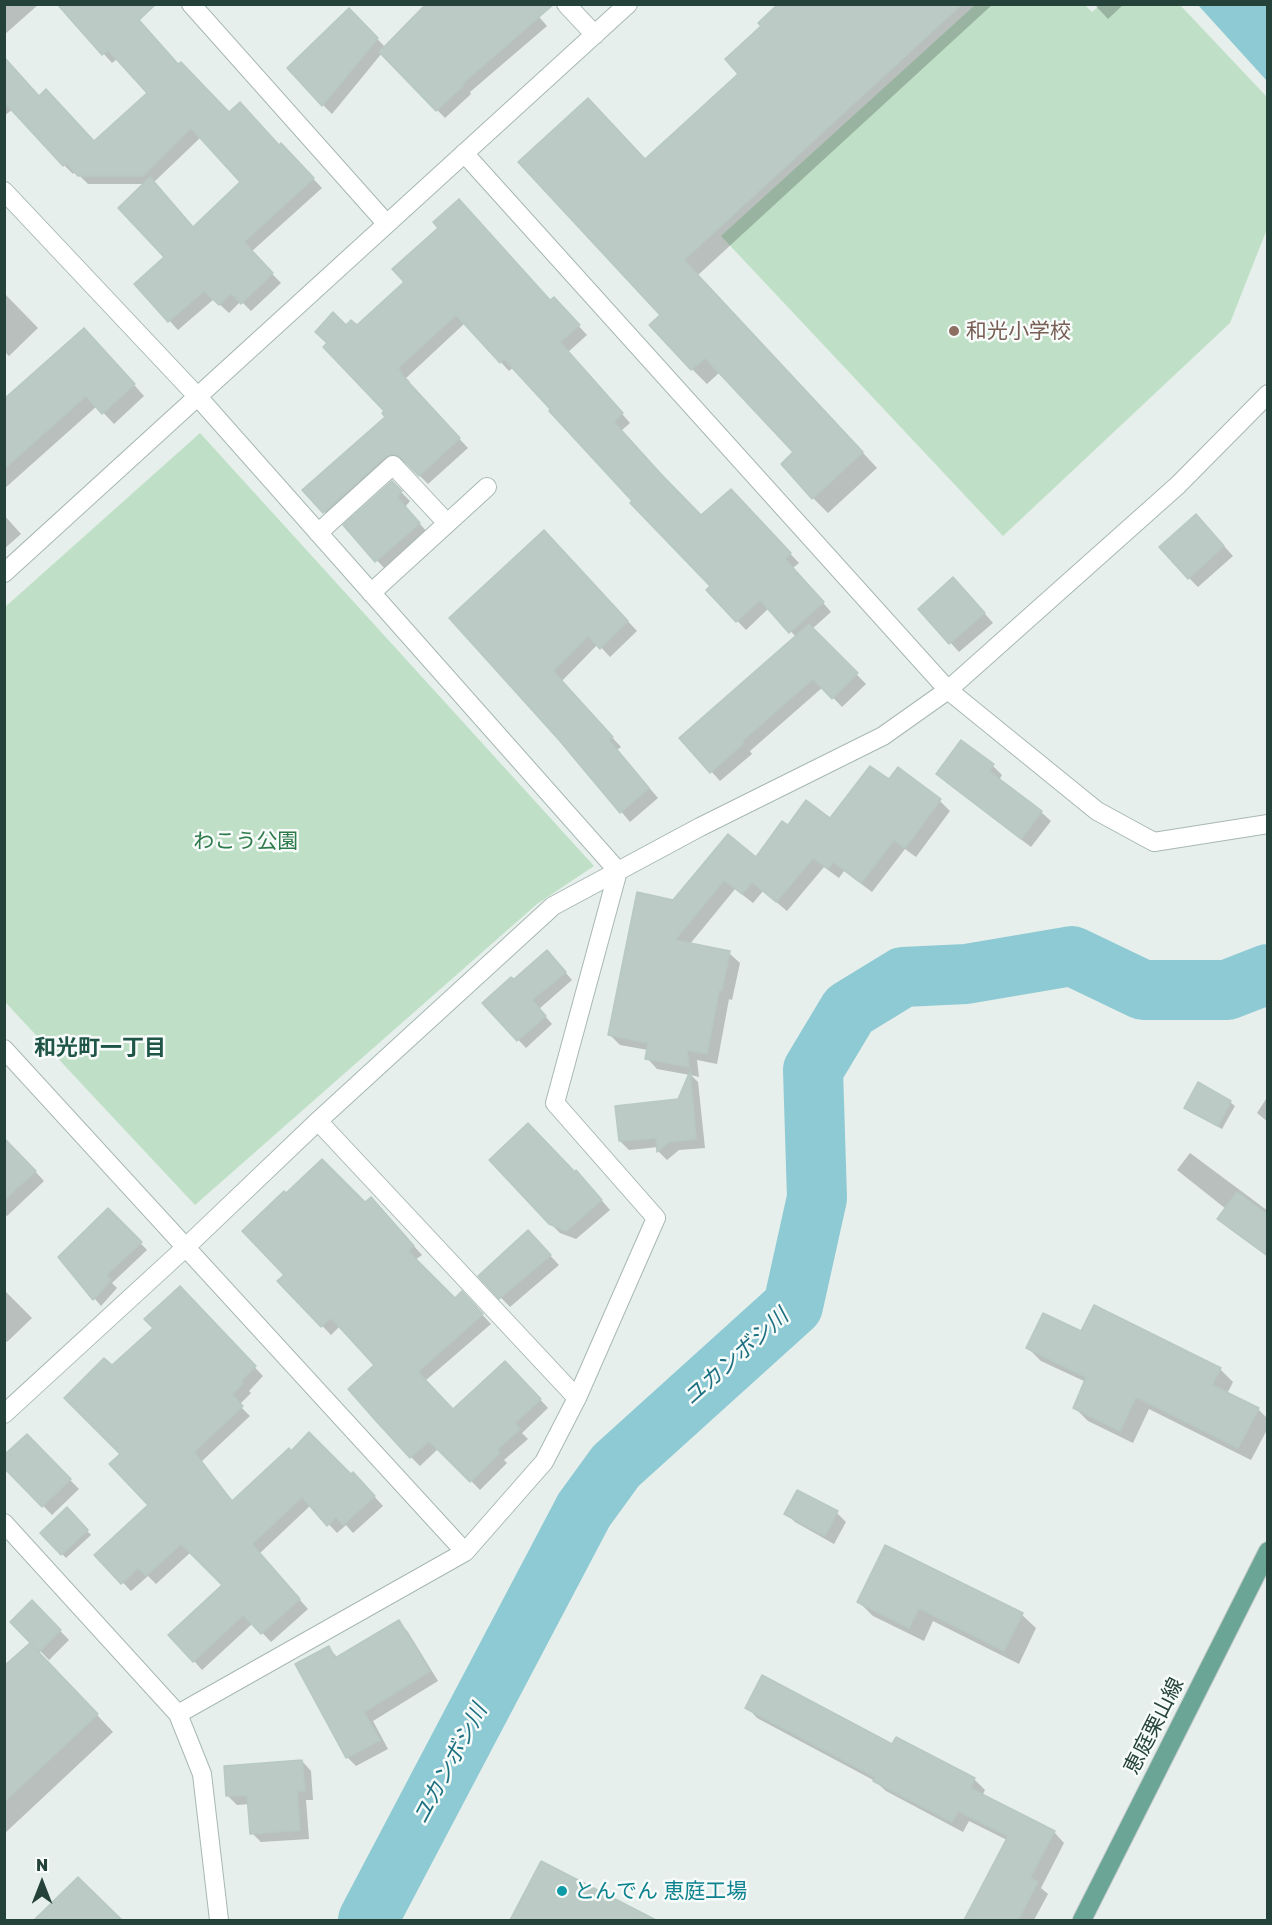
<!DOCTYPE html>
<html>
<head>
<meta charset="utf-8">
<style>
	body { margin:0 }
	#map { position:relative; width:1272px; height:1925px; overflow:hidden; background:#e6efeb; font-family:"Golos Text",sans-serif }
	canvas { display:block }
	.frame { position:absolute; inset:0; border:6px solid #244239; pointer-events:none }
	.north { position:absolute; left:12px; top:1853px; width:60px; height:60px; -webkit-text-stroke:4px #f7fbf9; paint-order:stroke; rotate:0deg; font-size:16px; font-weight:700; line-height:24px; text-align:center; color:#244239 }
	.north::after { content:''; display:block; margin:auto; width:21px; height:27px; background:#244239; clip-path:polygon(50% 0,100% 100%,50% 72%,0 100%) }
</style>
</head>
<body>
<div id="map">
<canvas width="1272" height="1925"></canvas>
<div class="frame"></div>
<div class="north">N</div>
</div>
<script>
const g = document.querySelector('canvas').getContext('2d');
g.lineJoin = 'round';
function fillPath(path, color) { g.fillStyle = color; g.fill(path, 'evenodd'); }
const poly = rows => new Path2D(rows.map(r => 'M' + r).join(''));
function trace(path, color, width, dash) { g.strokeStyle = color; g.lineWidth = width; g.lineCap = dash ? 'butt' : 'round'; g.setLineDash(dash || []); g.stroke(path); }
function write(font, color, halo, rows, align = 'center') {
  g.font = font + ' "Golos Text","Noto Sans JP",sans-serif'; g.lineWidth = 5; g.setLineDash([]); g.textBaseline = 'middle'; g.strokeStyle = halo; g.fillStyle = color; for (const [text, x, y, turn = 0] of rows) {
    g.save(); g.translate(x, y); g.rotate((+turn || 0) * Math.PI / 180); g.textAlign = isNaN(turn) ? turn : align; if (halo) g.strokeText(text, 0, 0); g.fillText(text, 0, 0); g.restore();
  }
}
fillPath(poly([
	[975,5,1085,5,1092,12,1100,5,1180,5,1267,97,1267,229,1230,323,1003,536,721,236],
	[200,433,594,866,537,904,195,1205,5,1002,4,608]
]), '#bfe0c7');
fillPath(poly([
	[1198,5,1267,5,1267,81]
]), '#8ecad4');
fillPath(poly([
	[4,4,39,4,4,35],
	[59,4,179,66,229,114,290,154,322,188,251,252,281,283,251,311,241,301,229,313,214,299,178,330,136,284,166,257,145,184,88,184,75,171,73,174,64,165,13,109,4,116,4,58,39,97,94,142,149,93,117,59,112,63],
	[201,137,242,182,193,228,153,183],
	[528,4,547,26,470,92,471,94,445,118,382,53,332,114,323,105,349,10,386,48],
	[780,4,993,4,698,275,877,468,828,513,813,498,795,453,720,372,707,384,692,369,662,315,645,161,740,74,763,26],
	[1094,4,1124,4,1108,19],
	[4,293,38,328,9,356,4,351],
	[550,302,562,308,587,335,568,352,630,423,621,431,702,517,740,500,799,563,793,568,831,612,812,629,866,684,842,707,823,687,750,751,752,754,720,781,681,738,796,637,769,608,746,630,708,590,712,586,514,367,509,371,465,323,406,378,410,382,408,384,468,448,428,484,407,463,400,462,333,521,304,490,387,417,387,411,346,327,357,327],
	[95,341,144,396,114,424,97,406,4,489,4,403],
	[392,483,410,501,405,507,428,533,386,570,345,526],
	[4,515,21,534,4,549],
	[1205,525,1233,556,1198,587,1189,578],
	[553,541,637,631,610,657,598,644,561,682,621,747,617,750,658,798,630,822,560,739,451,618],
	[962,588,993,623,959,652,920,609],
	[961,742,993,766,1002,775,999,780,1041,812,1051,821,1031,847,947,783,938,773],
	[898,769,940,801,950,811,916,857,905,849,872,892,844,871,839,878,824,867,787,911,763,891,753,903,735,889,690,944,729,953,740,963,732,1000,729,999,717,1064,697,1060,699,1077,691,1075,698,1082,705,1148,679,1150,667,1160,659,1152,658,1147,629,1150,620,1141,679,1101,690,1075,657,1069,647,1058,648,1050,620,1045,610,1035,674,902,756,859,788,827,831,820,889,781],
	[555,960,572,980,539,1009,552,1024,526,1048,484,1003,514,981],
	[1268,1096,1268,1122,1257,1113],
	[1230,1102,1235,1106,1222,1129,1190,1112,1185,1108],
	[4,1152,20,1155,44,1181,7,1216,4,1213],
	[1190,1153,1268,1211,1268,1257,1227,1227,1219,1218,1226,1209,1177,1170],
	[575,1173,585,1181,610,1210,576,1239,560,1233,550,1223],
	[365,1204,379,1207,422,1255,415,1260,455,1300,462,1293,491,1324,425,1381,453,1411,514,1371,548,1408,522,1433,528,1439,504,1460,507,1463,480,1490,439,1448,420,1466,411,1457,350,1389,376,1365,340,1326,331,1335,279,1281],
	[108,1210,147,1250,112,1283,117,1288,101,1306,60,1258],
	[528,1232,559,1265,510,1307,480,1276],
	[4,1290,32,1318,7,1342,4,1340],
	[188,1297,263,1376,249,1391,251,1393,239,1405,250,1416,202,1461,233,1502,292,1453,351,1476,362,1483,383,1506,353,1533,346,1525,337,1533,311,1505,259,1554,308,1609,271,1642,253,1623,202,1670,194,1661,224,1585,191,1552,156,1584,148,1576,131,1591,96,1555,150,1505,122,1454,96,1384],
	[1081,1333,1220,1369,1233,1382,1227,1394,1258,1409,1268,1419,1268,1428,1251,1460,1149,1409,1133,1443,1088,1421,1075,1408,1086,1382,1041,1361,1028,1348],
	[27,1436,79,1489,52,1515,4,1466],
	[67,1510,91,1535,66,1558,42,1533],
	[786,1513,837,1513,846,1522,834,1544,795,1522],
	[32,1602,69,1640,49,1660,12,1622],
	[859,1602,1022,1615,1036,1628,1019,1664,933,1621,924,1641,873,1616],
	[399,1622,408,1632,438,1681,373,1721,388,1749,356,1766,347,1757,329,1648,338,1658],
	[43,1657,113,1732,4,1834,4,1668],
	[747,1707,974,1779,985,1790,982,1796,1054,1832,1064,1843,1041,1888,1048,1894,1034,1920,966,1920,1007,1840,969,1821,963,1832,886,1791,875,1781,757,1718],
	[302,1761,311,1771,313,1800,306,1800,309,1839,261,1842,252,1833,249,1804,237,1805,228,1796],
	[542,1863,653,1920,512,1920],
	[78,1879,120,1920,53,1920,45,1912]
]), '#0003');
trace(poly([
	[368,1920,584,1510,616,1466,793,1306,817,1198,813,1070,849,1010,903,977,966,974,1072,956,1143,990,1227,990,1268,974]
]), '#8ecad4', 60);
const building = poly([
	[57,4,156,4,139,20,178,64,181,62,229,112,240,102,279,145,281,143,314,178,244,242,273,273,241,304,231,293,219,305,204,291,168,322,134,284,164,257,118,208,150,177,193,227,240,182,191,128,143,176,78,176,66,163,63,166,4,102,4,57,39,96,46,89,94,141,147,93,108,50,102,55,57,4],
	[426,4,554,4,463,83,464,85,436,111,379,52,426,4],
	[778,4,962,4,684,260,863,452,812,499,781,464,793,452,705,358,691,370,649,325,660,315,518,162,588,98,645,159,738,74,725,59,761,26,758,23,778,4],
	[349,8,378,38,322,106,287,68,349,8],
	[459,199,550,300,554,297,580,325,560,342,623,413,614,422,661,474,701,515,731,489,791,553,785,559,824,602,789,633,760,600,736,622,706,590,710,586,630,503,632,501,549,411,550,409,504,359,500,363,456,315,398,368,402,373,401,374,460,438,419,476,397,454,391,454,386,456,323,513,302,490,385,417,382,413,384,411,323,347,327,343,315,332,333,312,346,325,351,320,357,325,404,282,392,269,438,228,433,222,459,199],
	[84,328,135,384,102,414,86,396,4,469,4,399,84,328],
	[392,481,402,491,397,497,420,523,375,562,343,525,392,481],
	[1196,514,1224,546,1188,579,1159,547,1196,514],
	[544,530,628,621,600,649,588,636,553,671,613,737,609,740,649,788,620,813,559,740,449,618,544,530],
	[953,577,985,613,949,644,918,609,953,577],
	[809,624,858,673,832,699,813,679,742,741,744,743,710,773,679,738,809,624],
	[961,740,994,764,989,771,1042,811,1021,839,936,774,961,740],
	[870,766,889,779,898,767,941,799,905,848,894,840,861,883,833,862,828,869,813,858,776,902,752,882,742,894,724,880,675,940,730,951,722,990,719,990,707,1054,687,1050,689,1067,645,1059,648,1043,608,1035,637,892,673,900,728,834,756,857,782,821,788,825,806,800,830,818,870,766],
	[547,950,566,972,532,1000,546,1016,517,1041,482,1003,511,977,514,979,547,950],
	[690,1071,696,1139,669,1142,657,1152,656,1138,619,1141,615,1106,678,1099,690,1071],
	[1198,1082,1231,1101,1218,1126,1184,1108,1198,1082],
	[528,1123,575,1172,576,1170,602,1200,566,1231,549,1224,489,1160,528,1123],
	[4,1138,36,1171,4,1200,4,1138],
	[322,1159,365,1202,371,1197,414,1246,408,1251,455,1298,462,1291,483,1314,418,1372,453,1409,505,1361,541,1399,515,1423,520,1429,497,1450,500,1453,470,1482,429,1441,410,1458,376,1421,348,1389,374,1365,331,1318,321,1327,277,1281,284,1275,242,1231,284,1191,286,1193,322,1159],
	[1237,1192,1268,1215,1268,1256,1217,1219,1237,1192],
	[108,1208,142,1242,106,1275,111,1280,93,1300,58,1257,108,1208],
	[528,1230,551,1255,499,1299,478,1276,528,1230],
	[180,1286,256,1366,241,1381,243,1383,232,1395,243,1406,194,1452,232,1501,289,1448,291,1451,309,1432,351,1474,353,1472,375,1496,343,1525,336,1517,327,1526,302,1497,252,1544,300,1599,261,1634,243,1615,193,1662,168,1635,222,1585,181,1544,146,1576,138,1568,121,1584,94,1555,148,1505,109,1464,120,1454,64,1398,104,1358,112,1365,153,1328,144,1319,180,1286],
	[1094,1305,1221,1368,1212,1385,1259,1408,1238,1448,1136,1397,1120,1431,1073,1408,1086,1377,1026,1348,1043,1313,1081,1331,1094,1305],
	[27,1434,71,1479,42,1507,4,1468,4,1455,27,1434],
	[797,1490,838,1511,825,1536,784,1514,797,1490],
	[67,1507,88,1530,61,1555,40,1533,67,1507],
	[885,1545,1023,1613,1004,1651,919,1608,909,1628,857,1602,885,1545],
	[32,1600,61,1630,39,1652,10,1622,32,1600],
	[399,1620,430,1671,364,1712,380,1740,346,1758,295,1664,329,1646,335,1658,399,1620],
	[30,1643,98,1714,4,1802,4,1666,30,1643],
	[762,1675,892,1744,896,1737,975,1778,970,1788,1055,1831,1030,1878,1038,1882,1018,1920,964,1920,1008,1836,958,1811,952,1822,873,1781,875,1777,745,1708,762,1675],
	[302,1760,305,1791,297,1791,300,1830,250,1834,247,1795,226,1796,224,1766,302,1760],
	[541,1861,656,1920,510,1920,541,1861],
	[78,1877,122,1920,34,1920,78,1877]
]);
fillPath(building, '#bbcac4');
trace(building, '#b8c9c2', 1.5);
const minor = poly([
	[191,4,386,223],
	[566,4,595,35],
	[464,153,948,690,1097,811,1154,842,1268,824],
	[4,191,198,397,618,871,555,1103,656,1218,577,1398,544,1462,465,1552,178,1714],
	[318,533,393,465,447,523],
	[4,573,628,4],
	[371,593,487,487],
	[4,1049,465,1552],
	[318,1121,577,1398],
	[4,1414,186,1247,318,1121,553,906,700,827,883,736,948,690,1178,485,1268,394],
	[4,1523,178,1714,202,1774,219,1920]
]);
const major = poly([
	[1082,1920,1268,1551]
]);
trace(minor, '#a8b8b2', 20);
trace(major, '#c2cac8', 20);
trace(minor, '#fff', 18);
trace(major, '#6aa595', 18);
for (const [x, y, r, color] of [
	[954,331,6,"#8d6e63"],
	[562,1891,6,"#0f9aa8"]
]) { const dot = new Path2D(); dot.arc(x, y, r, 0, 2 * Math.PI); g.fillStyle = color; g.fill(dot); trace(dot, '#f7fbf9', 2); }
write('21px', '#785e54', '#f7fbf9', [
	["和光小学校",966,331]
], 'left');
write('21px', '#2d7a4a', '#f7fbf9', [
	["わこう公園",246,841]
]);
write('21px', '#244239', '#f7fbf9', [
	["恵庭栗山線",1154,1726,-63]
]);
write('21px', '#0d838f', '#f7fbf9', [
	["とんでん 恵庭工場",574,1891]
], 'left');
write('bold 22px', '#1f5547', '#f7fbf9', [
	["和光町一丁目",100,1048]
]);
write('italic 22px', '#1c7080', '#f7fbf9', [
	["ユカンボシ川",736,1357,-42],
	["ユカンボシ川",450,1764,-62]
]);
</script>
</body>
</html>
